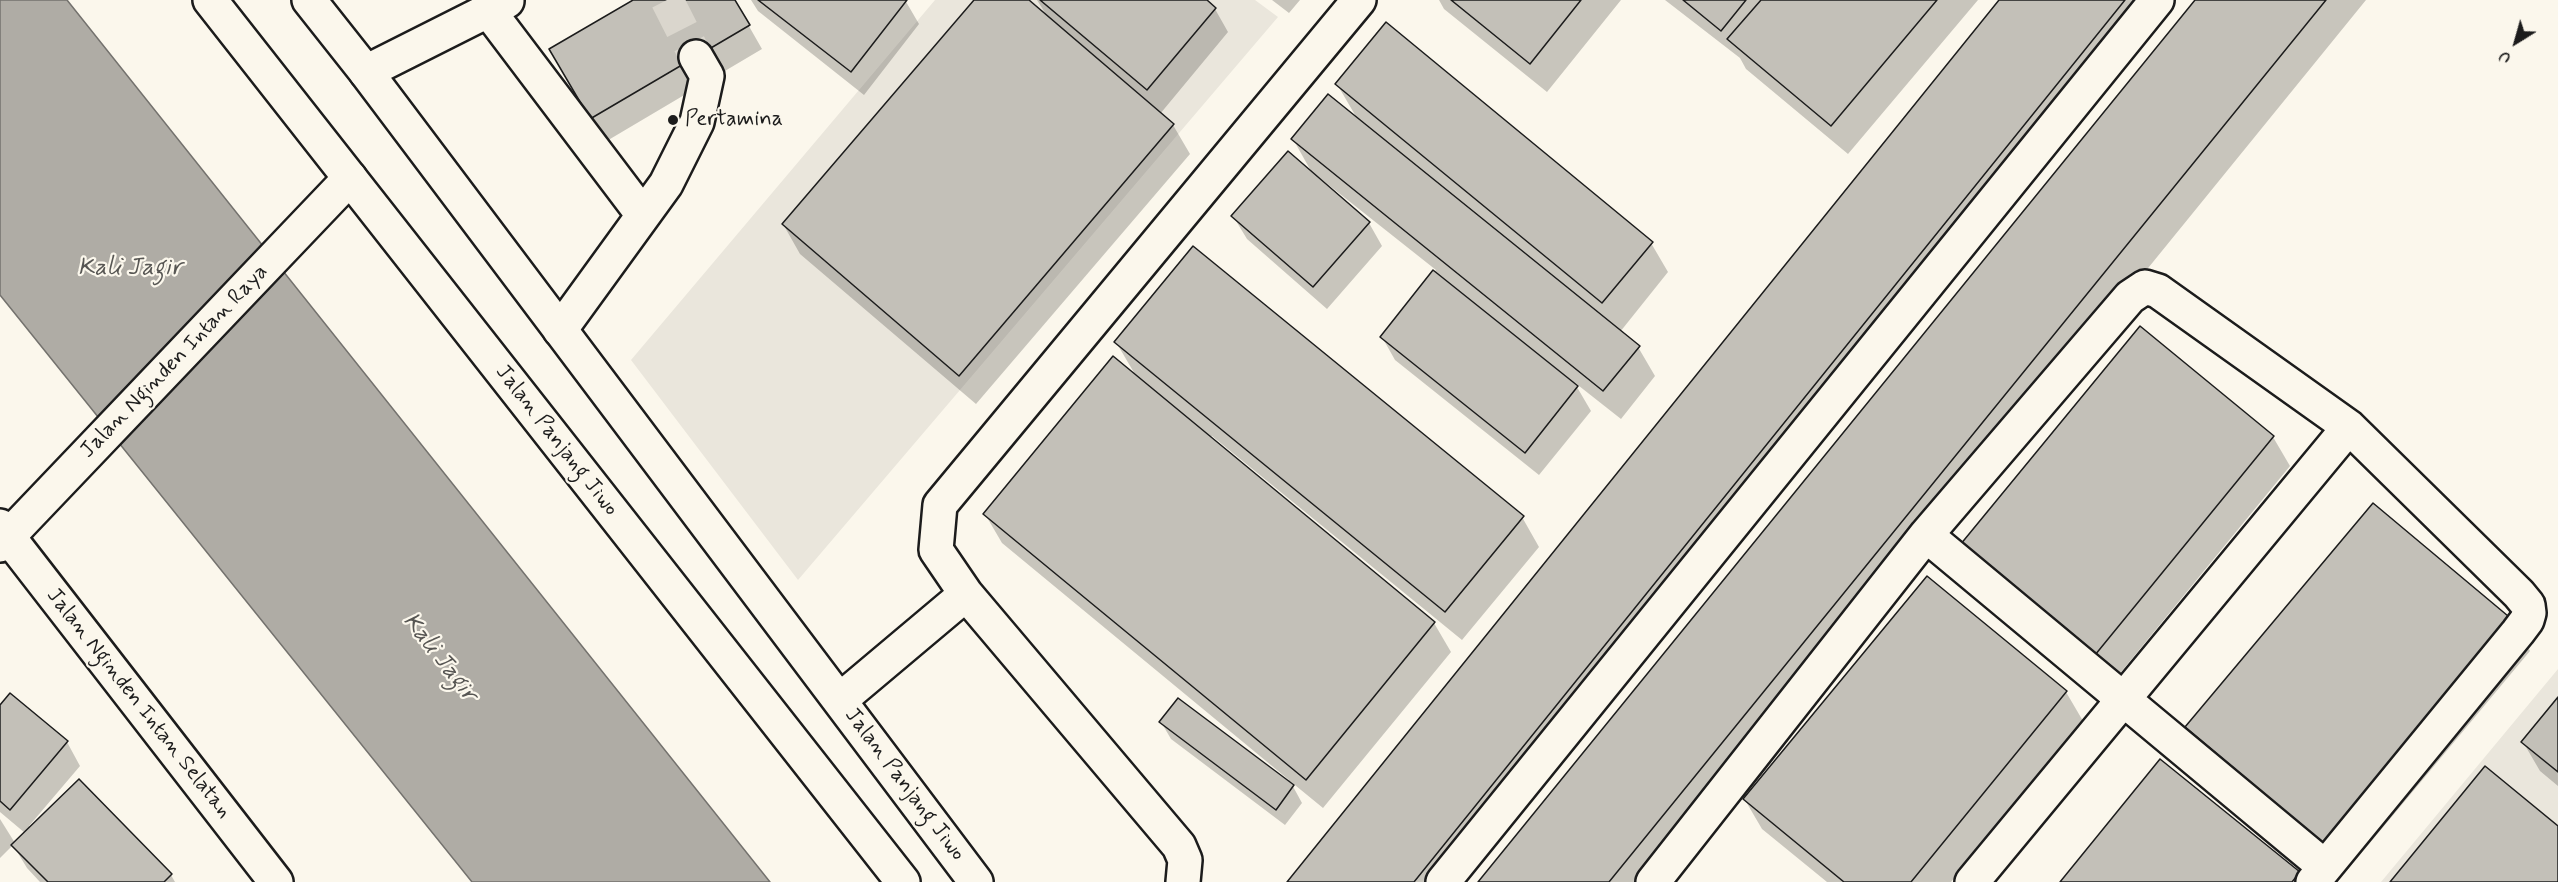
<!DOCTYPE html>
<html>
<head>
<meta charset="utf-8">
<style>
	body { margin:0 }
	#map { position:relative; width:2558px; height:882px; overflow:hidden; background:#fbf7ec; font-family:Mynerve,sans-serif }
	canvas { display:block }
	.north { position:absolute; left:2486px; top:12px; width:60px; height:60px; -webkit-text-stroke:4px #fbf7ec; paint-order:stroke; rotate:217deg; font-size:16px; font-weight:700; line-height:24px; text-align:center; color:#1c1c1c }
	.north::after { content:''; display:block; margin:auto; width:21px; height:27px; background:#1c1c1c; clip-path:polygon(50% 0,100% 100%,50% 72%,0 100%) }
</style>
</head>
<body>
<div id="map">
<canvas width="2558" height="882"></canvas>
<div class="north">U</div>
</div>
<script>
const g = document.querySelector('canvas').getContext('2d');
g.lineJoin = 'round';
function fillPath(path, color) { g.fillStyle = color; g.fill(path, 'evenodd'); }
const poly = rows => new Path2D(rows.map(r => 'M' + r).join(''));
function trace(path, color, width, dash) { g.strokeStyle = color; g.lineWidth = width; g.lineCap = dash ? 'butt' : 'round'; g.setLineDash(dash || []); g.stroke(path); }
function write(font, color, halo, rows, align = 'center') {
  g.font = font + ' Mynerve,sans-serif'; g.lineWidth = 4.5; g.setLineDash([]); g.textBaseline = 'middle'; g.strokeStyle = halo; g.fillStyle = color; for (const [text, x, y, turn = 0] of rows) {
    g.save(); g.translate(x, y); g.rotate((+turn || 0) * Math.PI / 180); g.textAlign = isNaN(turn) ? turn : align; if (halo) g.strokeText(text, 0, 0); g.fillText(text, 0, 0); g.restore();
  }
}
fillPath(poly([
	[935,0,1255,0,1278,17,798,580,631,360],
	[2558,669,2558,882,2381,882]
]), '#eae6dc');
const water = poly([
	[0,0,67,0,770,882,472,882,0,295,0,0]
]);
fillPath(water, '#afaca5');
trace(water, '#74726e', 1.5);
fillPath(poly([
	[635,0,734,0,762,49,605,142,551,50],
	[751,0,905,0,919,24,864,95,758,11],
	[976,0,1027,0,1047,16,1037,0,1205,0,1215,9,1228,32,1160,114,1173,125,1190,154,976,404,800,254,783,224],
	[1272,0,1300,0,1289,13],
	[1439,0,1621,0,1547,92,1444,9],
	[1665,0,1978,0,1848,154,1746,69,1740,58],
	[2001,0,2165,0,1454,882,1289,882],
	[2197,0,2366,0,1649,882,1480,882],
	[1337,84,1651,243,1668,272,1620,332,1638,347,1655,376,1621,419,1574,382,1591,411,1539,475,1395,360,1382,337,1436,270,1311,171,1293,139,1358,120],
	[1233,216,1369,223,1382,246,1327,309,1247,239],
	[2140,328,2273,437,2290,466,2112,683,1962,545],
	[1116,342,1522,517,1539,547,1462,640,1212,436,1210,438,1434,623,1451,652,1323,808,1290,781,1302,803,1285,825,1171,739,1161,722,1287,782,1289,780,1002,543,985,514,1136,376],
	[2513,622,2530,651,2344,874,2203,757,2186,727],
	[2066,692,2083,721,1951,882,1827,882,1762,829,1745,800],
	[11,695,67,742,80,766,29,826,31,828,79,781,171,875,175,882,40,882,27,868,13,845,0,858,0,819,15,843,25,833,0,812,0,707],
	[2558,699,2558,786,2540,771,2523,742],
	[2160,761,2299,873,2304,882,2062,882]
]), '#0003');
const building = poly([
	[633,0,735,0,750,25,590,119,549,49,633,0],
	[758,0,907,0,851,72,758,0],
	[974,0,1029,0,1174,124,959,376,782,224,974,0],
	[1040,0,1207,0,1216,8,1147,90,1040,0],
	[1451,0,1581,0,1530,64,1451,0],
	[1683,0,1746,0,1721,31,1683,0],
	[1761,0,1937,0,1831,126,1727,39,1761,0],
	[1999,0,2125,0,1414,882,1287,882,1999,0],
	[2195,0,2326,0,1609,882,1478,882,2195,0],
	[1386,22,1653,242,1602,303,1335,84,1386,22],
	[1328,94,1640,346,1603,391,1291,139,1328,94],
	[1288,151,1370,222,1313,287,1231,216,1288,151],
	[1193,246,1524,516,1445,612,1114,342,1193,246],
	[1433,270,1578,386,1525,453,1380,337,1433,270],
	[2140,326,2274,436,2095,655,1960,545,2140,326],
	[1113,356,1435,622,1306,780,983,514,1113,356],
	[2373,503,2514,621,2326,846,2185,727,2373,503],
	[1927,576,2067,691,1911,882,1844,882,1743,799,1927,576],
	[10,693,68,741,10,810,0,801,0,705,10,693],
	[2558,697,2558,772,2521,742,2558,697],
	[1178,698,1294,785,1276,810,1159,722,1178,698],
	[2160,759,2300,872,2292,882,2060,882,2160,759],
	[2485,766,2558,826,2558,882,2390,882,2485,766],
	[79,779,172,874,164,882,48,882,11,845,79,779]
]);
fillPath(building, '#c3c0b8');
trace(building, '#1c1c1c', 1.5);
trace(poly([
	[667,0,696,57]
]), '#dad6cd', 33, [33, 16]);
const minor = poly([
	[488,10,643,215],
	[366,72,507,1],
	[560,330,666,184,697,122,707,76,696,57],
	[0,526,276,882],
	[1926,535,2325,867],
	[0,545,350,178],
	[840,700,966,594],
	[1183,882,1185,860,1179,846,966,594,936,550,940,505,1359,0],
	[1443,882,2157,0],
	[1653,882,1926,535,2130,297,2145,287,2158,291,2349,427,2519,594,2528,605,2529,613,2527,620,2518,632,2313,882],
	[1972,882,2349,427]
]);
const major = poly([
	[210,0,903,882],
	[309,0,366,72,976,882]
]);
trace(minor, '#1c1c1c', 38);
trace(major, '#1c1c1c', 38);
trace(minor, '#fbf7ec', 33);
trace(major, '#fbf7ec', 33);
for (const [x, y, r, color] of [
	[673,120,6,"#1c1c1c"]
]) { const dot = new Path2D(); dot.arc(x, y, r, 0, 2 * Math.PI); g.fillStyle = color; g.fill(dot); trace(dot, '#fbf7ec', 2); }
write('22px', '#1c1c1c', '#fbf7ec', [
	["Pertamina",685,120]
], 'left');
write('22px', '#1c1c1c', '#fbf7ec', [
	["Jalan Nginden Intan Raya",175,362,-46],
	["Jalan Panjang Jiwo",556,441,52],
	["Jalan Nginden Intan Selatan",138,704,52],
	["Jalan Panjang Jiwo",904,785,53]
]);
write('italic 24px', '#575653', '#fbf7ec', [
	["Kali Jagir",130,269],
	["Kali Jagir",439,658,52]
]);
</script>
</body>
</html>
